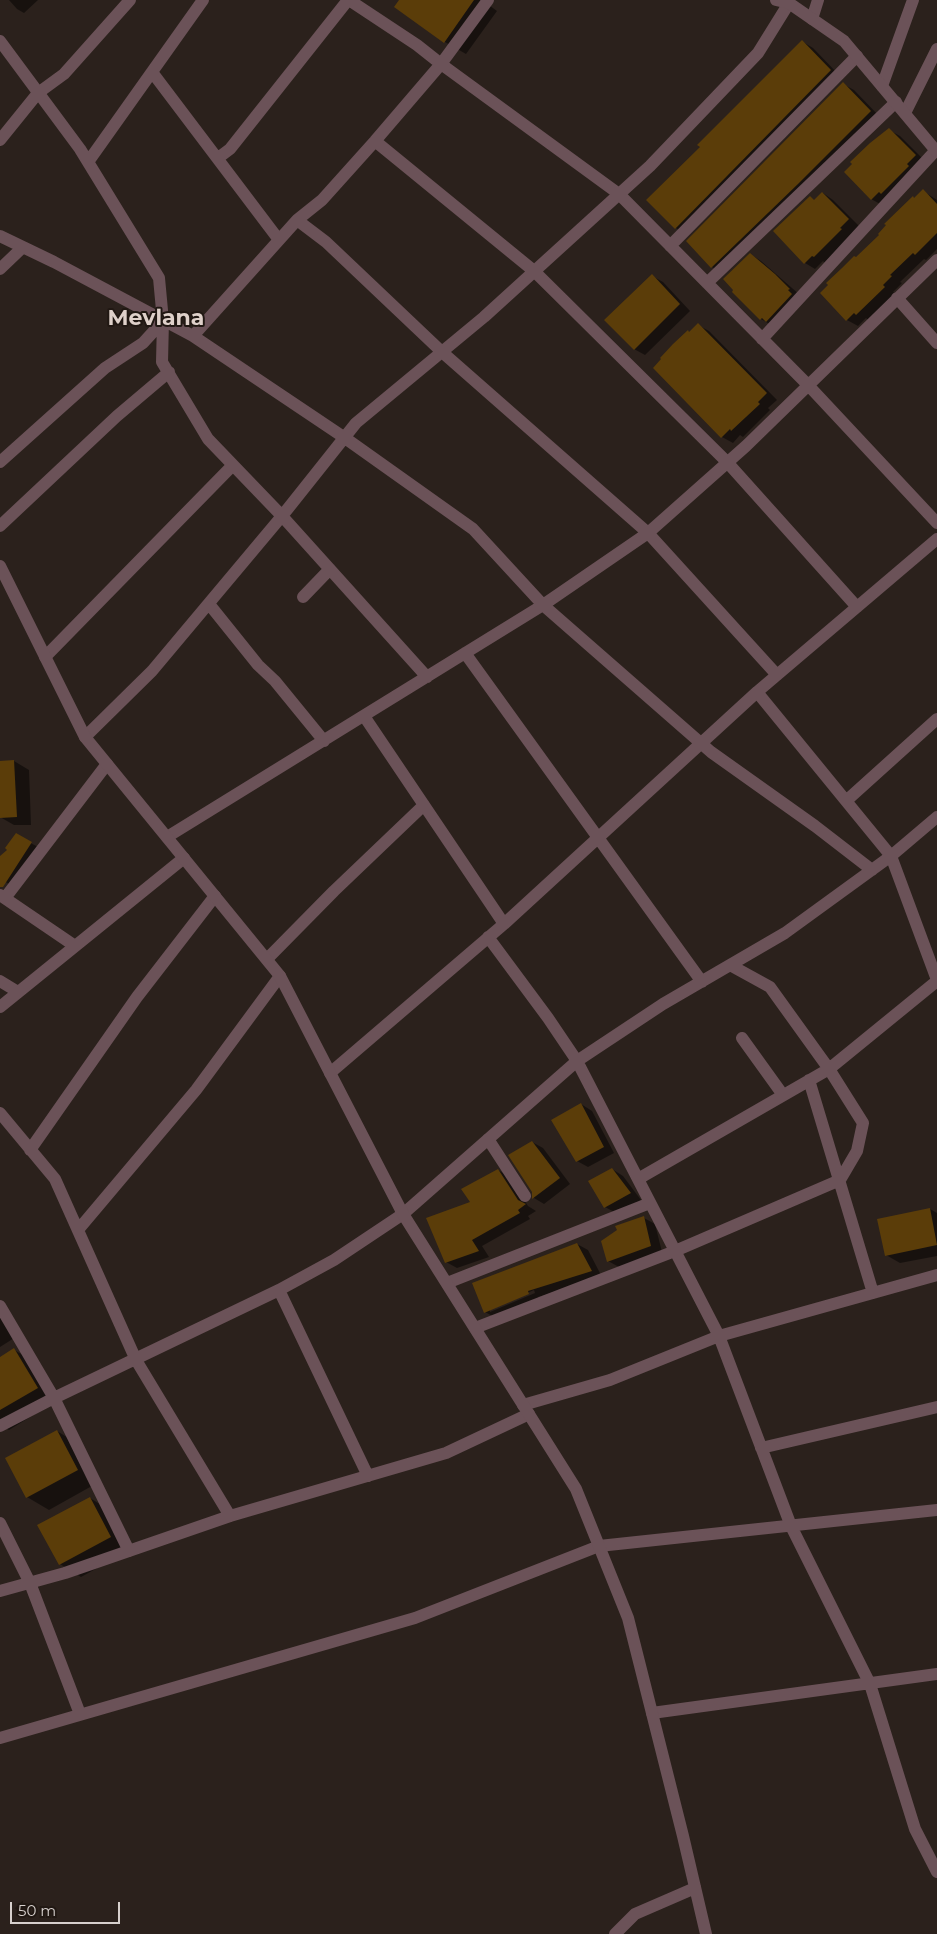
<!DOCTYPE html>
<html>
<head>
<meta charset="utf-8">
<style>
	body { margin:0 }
	#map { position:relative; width:937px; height:1934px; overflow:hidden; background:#2b211c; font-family:Montserrat,sans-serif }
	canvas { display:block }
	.scale { position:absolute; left:10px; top:1902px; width:110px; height:22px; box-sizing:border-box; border:2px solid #d7d0cd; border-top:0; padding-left:6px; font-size:15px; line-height:18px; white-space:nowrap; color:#d7d0cd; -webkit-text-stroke:4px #211813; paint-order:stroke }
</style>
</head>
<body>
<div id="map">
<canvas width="937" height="1934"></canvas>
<div class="scale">50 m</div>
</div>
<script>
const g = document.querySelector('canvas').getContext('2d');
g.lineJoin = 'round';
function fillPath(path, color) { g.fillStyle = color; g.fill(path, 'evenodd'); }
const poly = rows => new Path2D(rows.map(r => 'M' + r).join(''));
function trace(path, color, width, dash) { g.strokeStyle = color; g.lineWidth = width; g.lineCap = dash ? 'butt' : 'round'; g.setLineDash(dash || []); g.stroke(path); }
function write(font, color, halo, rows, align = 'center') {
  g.font = font + ' Montserrat,sans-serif'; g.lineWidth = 4; g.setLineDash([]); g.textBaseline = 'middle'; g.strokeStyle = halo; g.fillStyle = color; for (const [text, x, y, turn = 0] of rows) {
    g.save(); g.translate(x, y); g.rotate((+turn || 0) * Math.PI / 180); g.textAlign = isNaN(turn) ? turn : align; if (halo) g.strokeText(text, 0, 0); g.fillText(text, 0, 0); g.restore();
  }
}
fillPath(poly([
	[9,0,38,0,24,13,17,9],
	[401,0,482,0,497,11,466,54,445,42],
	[803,42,813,48,841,77,686,235,676,228,648,200,701,147],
	[843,84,854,90,881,118,723,273,712,267],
	[889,130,900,136,926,162,882,205,871,199],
	[923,191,937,200,937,249,926,260,924,259,900,282,902,283,893,292,895,293,868,320,866,318,858,326,847,320,857,258],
	[823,193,833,200,859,226,825,263,823,261,815,269,805,263,815,201],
	[750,254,761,261,800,295,771,325,761,319],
	[652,276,663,282,690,311,645,355,634,349],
	[698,325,709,331,777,400,768,408,770,410,743,437,740,435,733,443,722,437,690,333],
	[14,761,29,770,31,825,14,825,0,817,0,762],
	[16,835,38,847,13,887,0,878,0,858,8,850],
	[581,1104,592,1111,614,1153,588,1167,577,1161],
	[532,1142,543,1148,570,1184,544,1204,534,1198],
	[612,1169,623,1176,641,1200,616,1213,605,1207],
	[498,1170,508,1176,528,1206,536,1211,528,1216,530,1219,482,1246,489,1257,457,1268,446,1262,472,1203],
	[930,1209,937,1213,937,1256,900,1263,886,1255],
	[644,1218,655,1224,662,1252,619,1267,608,1261],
	[577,1244,588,1250,602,1277,538,1297,539,1300,496,1318,485,1312],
	[534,1290,535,1293,490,1312,490,1309],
	[0,1304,19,1335,0,1347],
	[14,1350,36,1362,58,1400,9,1430,0,1425,0,1359],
	[57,1431,78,1444,99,1482,49,1510,27,1497],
	[90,1498,111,1511,132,1549,81,1577,60,1564]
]), '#0007');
fillPath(poly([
	[399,0,474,0,444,43,394,7],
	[802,40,831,70,675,229,646,200,700,147,697,145],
	[843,82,871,111,798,184,711,268,686,241],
	[889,128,916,155,907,164,909,166,881,194,879,192,871,200,844,172,852,164,850,162,870,143],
	[923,189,937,204,937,233,915,255,913,253,890,275,892,276,883,285,885,287,856,315,854,313,846,321,820,293,828,285,826,283,842,268,854,256,856,257,879,235,878,234,886,225,884,224,913,196,914,198],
	[822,192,849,219,840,228,842,229,814,257,812,256,804,264,773,231,810,196,814,200],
	[750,253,775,274,790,289,788,290,792,294,766,322,762,318,760,320,732,292,733,290,723,279],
	[652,274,680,304,634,350,604,320],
	[698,323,767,393,758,402,760,404,746,417,731,431,730,429,721,438,653,368,661,359,660,358,673,344,688,330,689,332],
	[14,760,17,817,0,818,0,761],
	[16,833,32,842,3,887,0,887,0,856,7,850,5,848],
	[581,1103,604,1147,576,1162,551,1120],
	[532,1141,560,1178,532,1199,532,1192,508,1155],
	[612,1168,631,1193,604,1208,588,1181],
	[498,1169,518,1200,526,1204,518,1210,520,1213,472,1240,479,1251,445,1263,426,1218,470,1202,461,1189],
	[930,1208,937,1245,885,1256,877,1219],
	[644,1216,651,1246,607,1262,601,1241,617,1230,615,1226],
	[577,1243,592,1271,528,1291,529,1294,484,1313,472,1283],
	[14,1348,38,1388,0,1410,0,1357],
	[57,1430,78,1470,26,1498,5,1458],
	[90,1497,111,1537,59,1565,37,1525]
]), '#5b3d09');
trace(poly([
	[349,0,417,45,441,64,619,194,808,385,937,523],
	[812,19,818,0],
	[0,41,80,149,159,278,163,321,162,362,208,439,282,516,427,677],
	[152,72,279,240],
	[882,86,913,0],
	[905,113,937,49],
	[0,140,38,93,64,74,130,0],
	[375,141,534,271,727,462,857,607],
	[218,158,230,149,348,0],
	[88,162,203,0],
	[297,220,322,200,375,141,441,64,488,0],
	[0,236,54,262,193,336,345,438,473,529,543,605,711,752,815,826,872,870],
	[670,246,857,56],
	[0,269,23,247],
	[707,283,896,102],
	[897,298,937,343],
	[193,336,297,220,326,242,442,352,648,533,777,675],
	[762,339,937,149],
	[0,462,105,368,143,343,163,321],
	[0,526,117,416,169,372],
	[303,597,330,569],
	[209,604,258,665,275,681,324,741],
	[465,653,702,982],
	[45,657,233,465],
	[757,692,891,856,937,980],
	[364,716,504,924],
	[85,737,152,671,282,516,356,423,484,317,650,166,758,53,789,3],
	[846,801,937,719],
	[167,837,543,605,648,533,746,446,937,260],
	[0,895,75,946],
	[5,898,107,764],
	[488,937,548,1018,577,1061,719,1336,791,1526,870,1684,915,1829,937,1872],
	[267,959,334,891,424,805],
	[0,981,18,992],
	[0,1007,184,858],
	[742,1038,783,1095],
	[330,1073,504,924,757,692,937,539],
	[809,1080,873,1293],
	[0,1113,55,1179,136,1360,230,1516],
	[488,1139,525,1196],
	[30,1150,137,997,215,896],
	[638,1179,829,1069,937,981],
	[78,1230,196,1090,280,976],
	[447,1283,650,1203],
	[279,1290,368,1476],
	[0,1306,54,1398,0,1426],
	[475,1328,675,1251,840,1180,857,1151,863,1123,829,1069,770,987,730,965],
	[523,1405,610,1380,719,1336,937,1275],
	[761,1448,937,1407],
	[0,1523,30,1583,80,1714],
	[129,1551,54,1398,279,1290,334,1260,403,1214,577,1061,663,1004,785,933,891,856,937,817],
	[0,1591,65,1573,230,1516,446,1453,529,1414],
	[652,1713,937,1674],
	[0,1738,415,1618,599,1546,937,1510],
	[615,1934,635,1914,695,1888]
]), '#6b5258', 12);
trace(poly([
	[776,0,789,3,844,41,937,152],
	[0,566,85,737,280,976,403,1214,576,1489,628,1618,683,1836,706,1934]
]), '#6b5258', 12);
write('bold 22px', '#dfd1ca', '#211813', [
	["Mevlana",156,319]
]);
</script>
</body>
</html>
